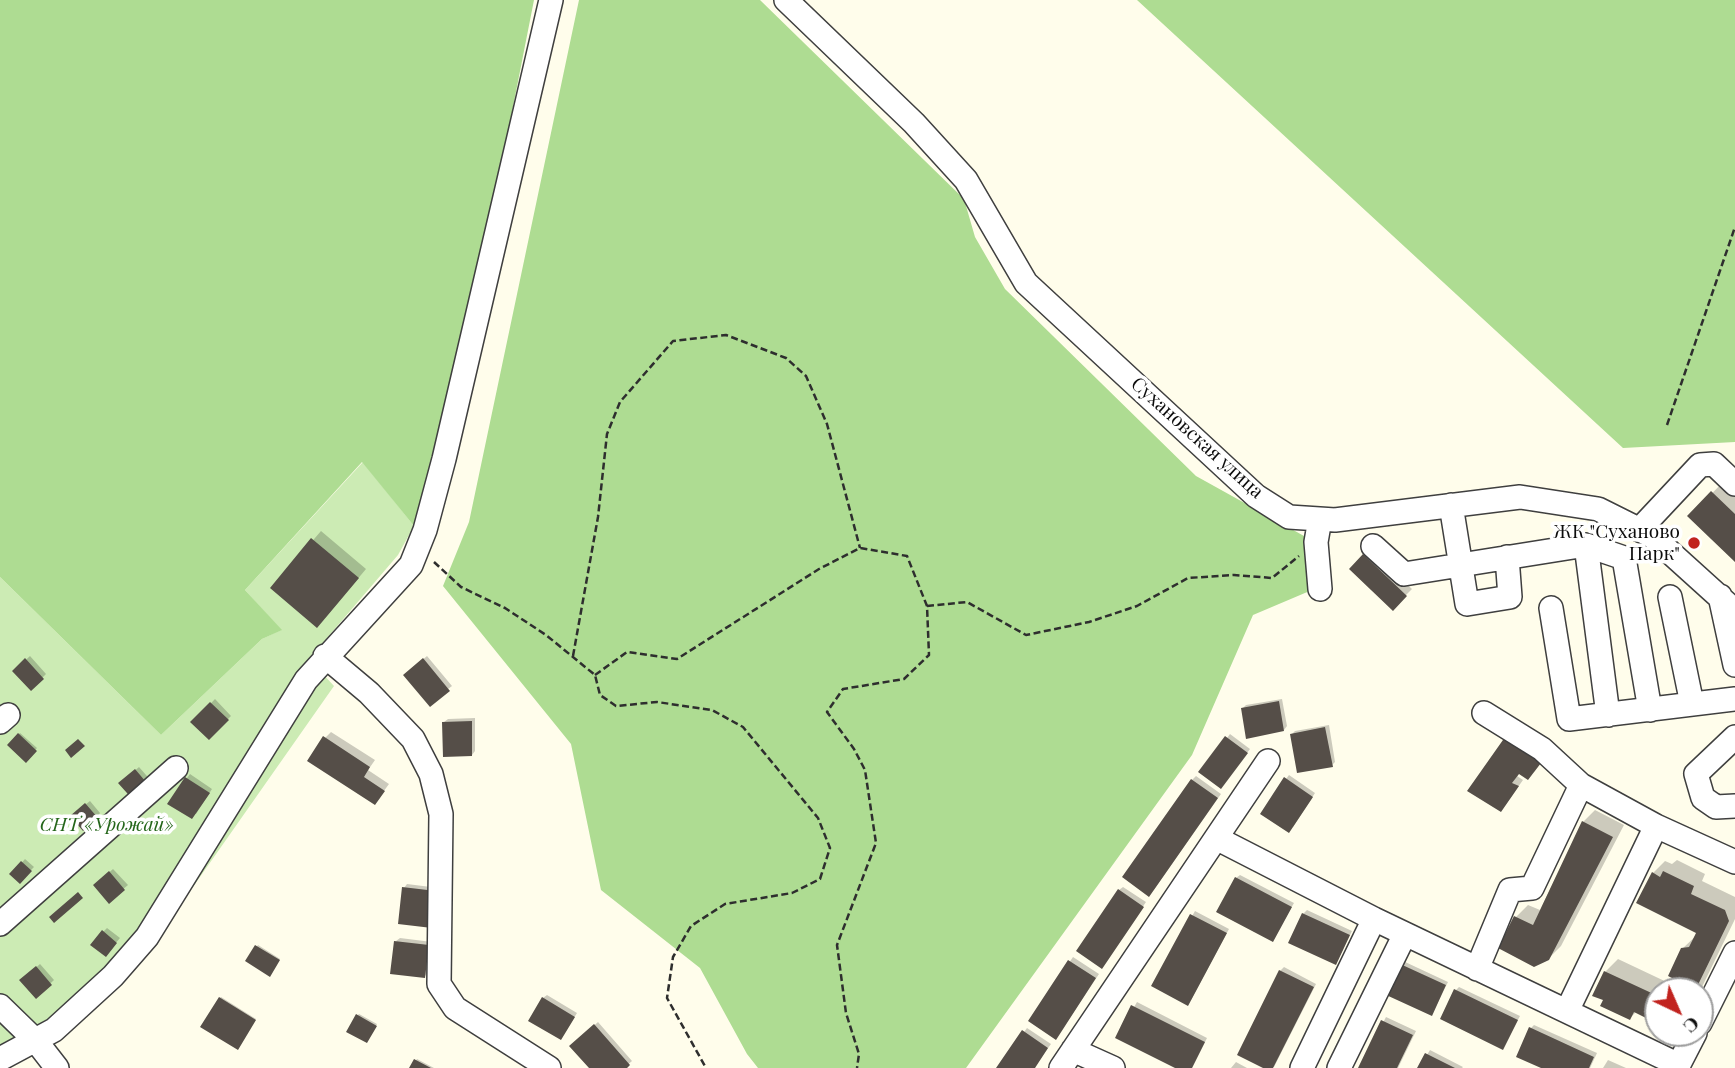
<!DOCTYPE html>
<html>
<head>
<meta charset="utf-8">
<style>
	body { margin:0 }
	#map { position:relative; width:1735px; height:1068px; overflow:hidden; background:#fffdeb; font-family:"Playfair Display",serif }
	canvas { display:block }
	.north { position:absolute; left:1644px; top:977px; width:70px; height:70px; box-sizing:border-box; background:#fff; border:2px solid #9e9e9e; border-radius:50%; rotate:136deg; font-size:19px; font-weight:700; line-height:28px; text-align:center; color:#0c0c0c }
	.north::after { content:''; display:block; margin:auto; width:24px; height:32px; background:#c1231f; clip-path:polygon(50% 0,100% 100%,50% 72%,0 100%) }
</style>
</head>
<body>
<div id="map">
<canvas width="1735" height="1068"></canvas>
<div class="north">С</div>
</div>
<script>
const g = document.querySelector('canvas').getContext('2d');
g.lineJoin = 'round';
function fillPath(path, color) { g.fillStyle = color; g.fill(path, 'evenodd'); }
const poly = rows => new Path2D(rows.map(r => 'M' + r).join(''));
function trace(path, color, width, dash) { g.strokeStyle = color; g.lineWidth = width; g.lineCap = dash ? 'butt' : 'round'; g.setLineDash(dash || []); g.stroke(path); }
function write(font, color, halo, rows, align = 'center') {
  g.font = font + ' "Playfair Display",serif'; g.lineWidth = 7; g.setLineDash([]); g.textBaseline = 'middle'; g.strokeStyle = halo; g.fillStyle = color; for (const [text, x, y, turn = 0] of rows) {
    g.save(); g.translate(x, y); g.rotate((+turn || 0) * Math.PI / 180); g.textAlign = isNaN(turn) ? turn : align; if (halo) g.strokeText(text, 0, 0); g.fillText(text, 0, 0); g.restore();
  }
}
fillPath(poly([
	[363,462,414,526,398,555,309,659,334,686,148,951,0,1067,0,577,161,735,262,639,281,630,245,590]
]), '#ccebb4');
fillPath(poly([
	[0,0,534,0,447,442,414,526,362,462,245,590,282,630,262,639,161,735,0,577],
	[579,0,760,0,964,199,975,237,1005,289,1196,476,1304,536,1312,590,1253,615,1192,755,966,1068,758,1068,747,1054,700,968,601,890,571,744,443,586,469,522],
	[1137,0,1735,0,1735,442,1623,448]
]), '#aedc92');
fillPath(poly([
	[1725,480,1735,490,1735,560,1690,516],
	[321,531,366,569,325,618,272,588],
	[1370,550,1412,589,1393,608,1351,569],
	[30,656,46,674,31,689,14,671],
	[427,656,452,686,448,689,405,675],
	[215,699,231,716,209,738,193,722],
	[1282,699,1287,726,1284,730,1242,709,1246,705],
	[475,718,475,751,472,755,444,722,448,719],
	[1329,725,1335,762,1332,765,1292,734,1295,731],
	[331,732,375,760,368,770,389,784,375,803,325,738],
	[20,733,37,748,26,760,9,744],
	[1230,734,1250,749,1224,783,1227,738],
	[1552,749,1534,772,1520,772,1517,776,1523,780,1506,804,1470,790],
	[139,767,153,783,121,783],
	[190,774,212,789,196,814,169,803],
	[1289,775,1315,793,1293,827,1286,779],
	[1196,776,1221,794,1153,891,1192,780],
	[90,801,100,813,97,817,76,812],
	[1595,810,1624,825,1561,946,1548,959,1516,917,1528,905,1540,910,1583,822],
	[25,859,34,867,20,881,12,874],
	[1677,860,1705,874,1702,881,1735,897,1735,919,1700,991,1658,991,1658,1022,1636,1012,1630,1018,1605,972,1618,959,1673,985,1682,949,1699,933,1653,873,1665,861,1672,864],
	[113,869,128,885,109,901,95,885],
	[1240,875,1294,903,1273,940,1236,878],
	[407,884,439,888,400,923,404,888],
	[1123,887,1146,902,1105,963,1119,890],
	[1307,910,1352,931,1336,963,1303,914],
	[1195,911,1229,929,1191,1000,1153,985],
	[107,928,120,938,109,951,103,932],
	[400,938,432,942,428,972,425,976,396,941],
	[258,945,280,959,270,974,247,961],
	[1073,957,1099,974,1059,1034,1030,1020],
	[1403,961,1448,982,1432,1014,1386,993],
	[40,964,54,980,36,997,22,980],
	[1284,967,1316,984,1274,1067,1266,1068,1280,971],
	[1459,987,1520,1016,1503,1048,1456,990],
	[547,995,577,1013,564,1034,543,998],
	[221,997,256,1019,238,1047,220,998],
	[1137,1002,1207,1038,1192,1068,1179,1068,1117,1037],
	[359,1014,377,1024,368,1040,358,1015],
	[1386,1017,1416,1031,1398,1068,1360,1068],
	[598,1022,632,1061,624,1068,591,1068,572,1046],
	[1534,1025,1597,1053,1590,1068,1545,1068,1531,1028],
	[1027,1028,1051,1044,1034,1068,998,1068],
	[1430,1050,1463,1067,1462,1068,1419,1068],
	[417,1059,434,1068,411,1068],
	[1608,1060,1626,1068,1603,1068],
	[1236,1062,1247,1068,1231,1068]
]), '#0003');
fillPath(poly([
	[1711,491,1735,514,1735,562,1687,516],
	[311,538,359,578,317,628,270,588],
	[1363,554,1407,596,1393,611,1349,569],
	[25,658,44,679,31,691,12,671],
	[423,658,450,691,430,707,403,675],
	[1279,701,1284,731,1246,739,1241,708],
	[210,702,229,720,209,740,190,722],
	[472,721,472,756,443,757,442,722],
	[1325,727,1333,767,1297,773,1290,734],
	[1510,730,1547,755,1528,780,1519,774,1512,783,1519,786,1501,812,1467,791],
	[18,733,37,751,26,763,7,745],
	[323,736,370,767,364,777,385,791,375,805,307,761],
	[1225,736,1248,753,1221,789,1198,772],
	[78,739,85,746,71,758,65,750],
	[135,769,151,788,135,802,118,783],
	[185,777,210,793,192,819,167,804],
	[1284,777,1313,797,1289,833,1260,814],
	[1191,779,1218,798,1149,897,1122,877],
	[85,803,98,818,83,831,70,816],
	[1582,821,1613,837,1549,960,1534,967,1498,948,1514,916,1533,925],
	[21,861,32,871,20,884,9,874],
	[109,871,125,890,109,904,93,885],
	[1663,871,1694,886,1691,894,1725,910,1729,921,1695,991,1669,991,1674,979,1668,976,1681,948,1689,947,1696,933,1636,903,1652,872,1660,877],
	[1235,877,1292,907,1273,942,1216,912],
	[402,887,436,891,432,928,398,924],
	[1118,889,1144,907,1102,969,1076,951],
	[78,892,83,898,54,923,49,917],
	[1302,913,1350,935,1336,965,1288,943],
	[1190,914,1227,933,1188,1006,1151,986],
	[102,930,117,943,106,957,90,945],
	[394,941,429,945,425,978,390,974],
	[255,945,280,960,270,977,245,961],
	[1068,960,1096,978,1056,1040,1028,1021],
	[1398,963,1446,985,1432,1016,1384,994],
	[36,966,52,985,36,999,19,980],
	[1279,970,1314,987,1273,1068,1263,1068,1237,1055],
	[1604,971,1658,996,1658,1024,1634,1012,1630,1020,1600,1006,1603,1000,1592,996],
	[1454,989,1518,1020,1503,1050,1440,1019],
	[219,997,256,1020,238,1050,200,1027],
	[542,997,575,1017,561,1040,528,1021],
	[1131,1005,1205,1042,1192,1068,1175,1068,1115,1038],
	[356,1014,377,1026,367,1043,346,1032],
	[1381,1020,1413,1035,1397,1068,1358,1068],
	[594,1024,630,1065,627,1068,589,1068,569,1046],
	[1529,1027,1594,1057,1589,1068,1541,1068,1516,1057],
	[1022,1030,1048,1048,1035,1068,996,1068],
	[1425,1053,1455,1068,1417,1068],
	[414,1059,431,1068,409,1068]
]), '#554e48');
const minor = poly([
	[786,0,914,123,966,180,1026,283,1256,496,1289,517,1335,520,1520,497,1598,509,1652,536,1735,611],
	[1451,505,1467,604,1510,597,1507,557],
	[1640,529,1700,465,1714,464,1735,484],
	[1586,545,1608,715],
	[1373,546,1404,574,1586,545,1624,558,1650,710],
	[1320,589,1316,542,1320,519],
	[1720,596,1735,665],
	[1670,597,1692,704],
	[1551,608,1569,719,1735,699],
	[325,656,369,693,413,739,431,774,441,814,439,984,455,1008,549,1068],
	[1484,713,1542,749,1581,785],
	[0,722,8,715],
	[1735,737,1696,774,1703,798,1716,807,1735,806],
	[1216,838,1374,919,1679,1065],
	[0,924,176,768],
	[1477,969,1510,890,1532,888,1581,785,1656,826,1735,862],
	[0,1006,36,1041,57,1068],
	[1567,1011,1656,826],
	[1700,1023,1735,953],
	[1073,1050,1113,1068],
	[0,1059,54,1030,113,976,147,937,306,680,411,565,425,530,444,459,551,0],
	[1061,1068,1268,761],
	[1302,1068,1374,919],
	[1339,1068,1405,934],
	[1677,1068,1695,1033]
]);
trace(minor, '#3f3f3f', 26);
trace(poly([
	[1667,425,1735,227],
	[434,562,461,587,505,608,546,635,595,675,600,695,616,706,657,702,712,710,743,727,818,818,830,848,820,879,792,893,725,904,691,926,673,957,667,998,706,1068],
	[927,606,967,602,1026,635,1089,622,1137,606,1188,578,1234,575,1272,578,1299,556],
	[573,656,598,517,607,434,620,402,673,341,726,335,786,358,806,376,827,424,860,548],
	[595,675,627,652,677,659,819,569,860,548,907,556,927,606,929,655,904,679,843,689,827,712,854,749,865,770,876,843,837,945,846,1013,859,1054,857,1068]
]), '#2e2e2e', 2.5, [7, 3.5]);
trace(minor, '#fff', 23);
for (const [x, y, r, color] of [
	[1694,543,7,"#c1231f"]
]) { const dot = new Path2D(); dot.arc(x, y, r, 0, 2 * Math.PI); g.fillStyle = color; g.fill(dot); trace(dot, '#fff', 2.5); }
write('19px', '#0c0c0c', '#fff', [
	["Сухановская улица",1197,438,42]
]);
write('19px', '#0c0c0c', '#fff', [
	["ЖК \"Суханово",1680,532],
	["Парк\"",1680,554]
], 'right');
write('italic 19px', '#24661a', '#fff', [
	["СНТ «Урожай»",107,825]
]);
</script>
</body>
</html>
